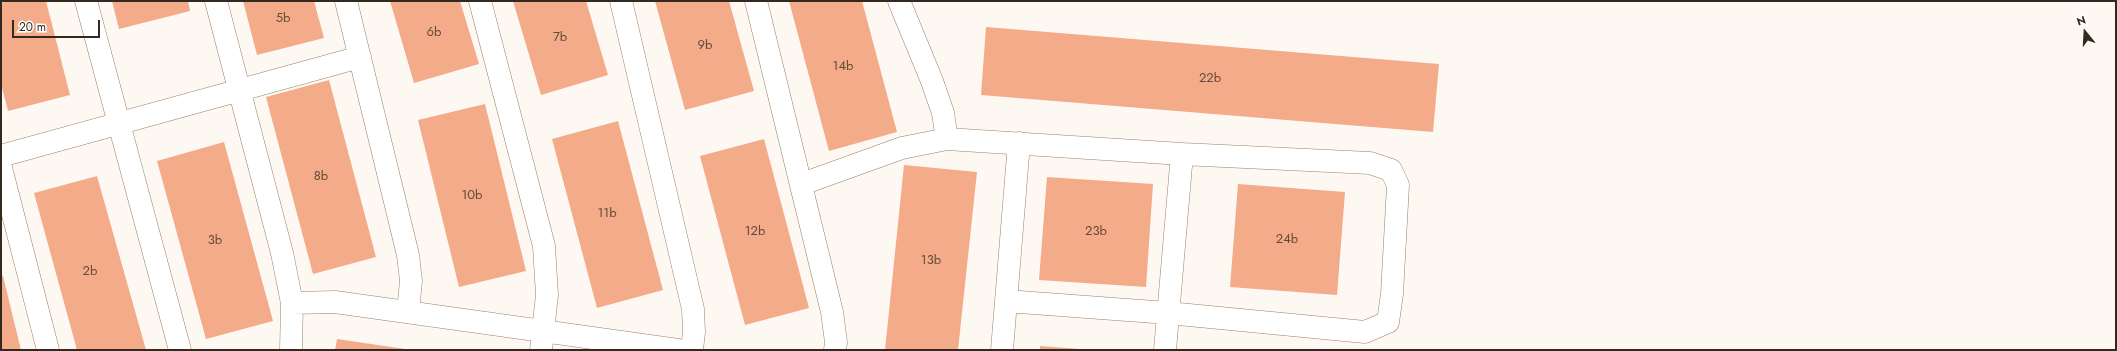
<!DOCTYPE html>
<html>
<head>
<meta charset="utf-8">
<style>
	body { margin:0 }
	#map { position:relative; width:2117px; height:351px; overflow:hidden; background:#fef8f2; font-family:Jost,sans-serif }
	canvas { display:block }
	.frame { position:absolute; inset:0; border:2px solid #34291e; pointer-events:none }
	.north { position:absolute; left:2065px; top:12px; width:40px; height:40px; -webkit-text-stroke:3px #fff; paint-order:stroke; rotate:342deg; font-size:11px; font-weight:700; line-height:16px; text-align:center; color:#34291e }
	.north::after { content:''; display:block; margin:auto; width:14px; height:18px; background:#34291e; clip-path:polygon(50% 0,100% 100%,50% 72%,0 100%) }
	.scale { position:absolute; left:12px; top:20px; width:88px; height:18px; box-sizing:border-box; border:2px solid #34291e; border-top:0; padding-left:5px; font-size:12px; line-height:14px; white-space:nowrap; color:#34291e; -webkit-text-stroke:3px #fff; paint-order:stroke }
</style>
</head>
<body>
<div id="map">
<canvas width="2117" height="351"></canvas>
<div class="frame"></div>
<div class="north">N</div>
<div class="scale">20 m</div>
</div>
<script>
const g = document.querySelector('canvas').getContext('2d');
g.lineJoin = 'round';
function fillPath(path, color) { g.fillStyle = color; g.fill(path, 'evenodd'); }
const poly = rows => new Path2D(rows.map(r => 'M' + r).join(''));
function trace(path, color, width, dash) { g.strokeStyle = color; g.lineWidth = width; g.lineCap = dash ? 'butt' : 'round'; g.setLineDash(dash || []); g.stroke(path); }
function write(font, color, halo, rows, align = 'center') {
  g.font = font + ' Jost,sans-serif'; g.lineWidth = 3.5; g.setLineDash([]); g.textBaseline = 'middle'; g.strokeStyle = halo; g.fillStyle = color; for (const [text, x, y, turn = 0] of rows) {
    g.save(); g.translate(x, y); g.rotate((+turn || 0) * Math.PI / 180); g.textAlign = isNaN(turn) ? turn : align; if (halo) g.strokeText(text, 0, 0); g.fillText(text, 0, 0); g.restore();
  }
}
fillPath(poly([
	[8,1,46,1,70,95,8,111,1,84,1,3],
	[112,1,188,1,190,11,119,29],
	[243,1,314,1,324,38,257,55],
	[390,1,460,1,479,64,414,83],
	[513,1,586,1,608,75,541,95],
	[655,1,729,1,754,91,685,110],
	[789,1,862,1,897,132,829,151],
	[986,27,1439,64,1433,132,981,95],
	[329,80,376,257,313,274,266,97],
	[485,104,526,271,459,287,418,120],
	[618,121,663,290,597,308,552,139],
	[764,139,809,308,745,325,700,156],
	[224,142,273,321,206,339,157,161],
	[904,165,977,172,958,350,885,350],
	[97,176,146,350,77,350,34,193],
	[1047,177,1153,184,1146,287,1039,280],
	[1238,184,1345,192,1337,295,1230,287],
	[3,276,21,350,1,350,1,277],
	[337,339,405,349,405,350,335,350],
	[1040,346,1080,349,1080,350,1040,350]
]), '#f4ab89');
const minor = poly([
	[86,1,180,350],
	[216,1,282,253,292,303,291,350],
	[346,1,408,255,411,281,408,312],
	[480,1,544,246,547,295,541,350],
	[621,1,693,309,694,332,692,350],
	[756,1,832,312,836,342,835,350],
	[899,1,932,81,943,113,947,139],
	[1,156,360,57],
	[1,168,48,350],
	[802,184,902,148,947,139,1182,154,1370,163,1391,170,1398,185,1392,294,1388,322,1365,332,1168,313,1006,301],
	[292,303,335,302,678,350],
	[1002,350,1019,143],
	[1165,350,1182,154]
]);
trace(minor, '#9b8066', 23);
trace(minor, '#fff', 22);
write('13px', '#644a39', null, [
	["5b",283,19],
	["6b",434,33],
	["7b",560,38],
	["9b",705,46],
	["14b",843,67],
	["22b",1210,79],
	["8b",321,177],
	["10b",472,196],
	["11b",607,214],
	["12b",755,232],
	["23b",1096,232],
	["24b",1287,240],
	["3b",215,241],
	["13b",931,261],
	["2b",90,272]
]);
</script>
</body>
</html>
